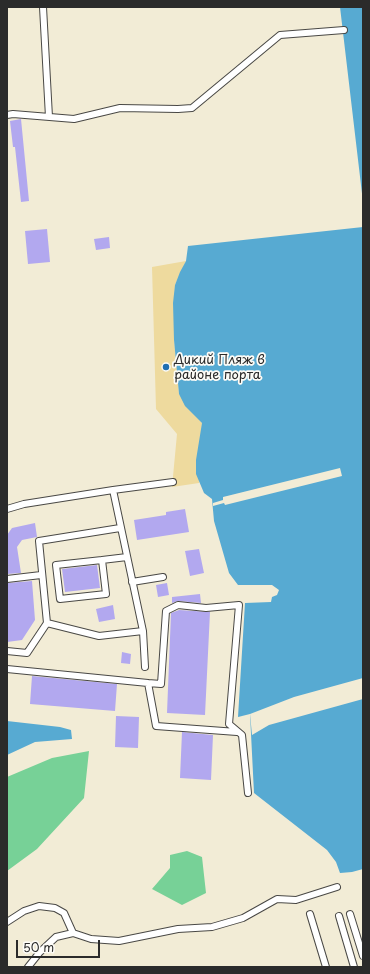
<!DOCTYPE html>
<html>
<head>
<meta charset="utf-8">
<style>
	body { margin:0 }
	#map { position:relative; width:370px; height:974px; overflow:hidden; background:#f2ecd6; font-family:"Playpen Sans",sans-serif }
	canvas { display:block }
	.frame { position:absolute; inset:0; border:8px solid #2b2b2b; pointer-events:none }
	.scale { position:absolute; left:16px; top:940px; width:84px; height:18px; box-sizing:border-box; border:2px solid #2b2b2b; border-top:0; padding-left:5px; font-size:12px; line-height:14px; white-space:nowrap; color:#2b2b2b; -webkit-text-stroke:3px #fdfcf7; paint-order:stroke }
</style>
</head>
<body>
<div id="map">
<canvas width="370" height="974"></canvas>
<div class="frame"></div>
<div class="scale">50 m</div>
</div>
<script>
const g = document.querySelector('canvas').getContext('2d');
g.lineJoin = 'round';
function fillPath(path, color) { g.fillStyle = color; g.fill(path, 'evenodd'); }
const poly = rows => new Path2D(rows.map(r => 'M' + r).join(''));
function trace(path, color, width, dash) { g.strokeStyle = color; g.lineWidth = width; g.lineCap = dash ? 'butt' : 'round'; g.setLineDash(dash || []); g.stroke(path); }
function write(font, color, halo, rows, align = 'center') {
  g.font = font + ' "Playpen Sans",sans-serif'; g.lineWidth = 3.5; g.setLineDash([]); g.textBaseline = 'middle'; g.strokeStyle = halo; g.fillStyle = color; for (const [text, x, y, turn = 0] of rows) {
    g.save(); g.translate(x, y); g.rotate((+turn || 0) * Math.PI / 180); g.textAlign = isNaN(turn) ? turn : align; if (halo) g.strokeText(text, 0, 0); g.fillText(text, 0, 0); g.restore();
  }
}
fillPath(poly([
	[89,751,84,798,37,849,7,871,7,777,52,758],
	[187,851,202,857,206,893,182,905,152,889,170,868,170,855]
]), '#77d197');
fillPath(poly([
	[186,261,175,285,174,340,179,394,202,423,199,483,172,487,177,434,156,409,152,267]
]), '#eeda9e');
fillPath(poly([
	[340,7,363,7,363,202],
	[363,227,363,869,352,872,340,873,336,862,327,850,254,793,250,714,238,717,245,603,271,602,272,597,277,595,279,590,272,585,238,585,229,573,214,521,212,499,204,493,196,474,196,460,202,423,185,406,179,394,174,340,173,303,175,285,180,272,186,261,188,246],
	[7,721,60,727,71,730,72,739,35,742,7,755]
]), '#57aad2');
fillPath(poly([
	[340,468,342,476,225,505,224,503,213,506,213,503,223,500,223,497],
	[363,678,363,699,269,725,252,735,250,714,294,697]
]), '#f2ecd6');
fillPath(poly([
	[21,119,29,201,21,202,15,147,13,147,10,121],
	[47,229,50,262,28,264,25,231],
	[109,237,110,248,96,250,94,239],
	[185,509,189,532,137,540,134,520,166,515,166,512],
	[35,523,37,537,22,540,17,547,21,573,7,574,7,535,12,528],
	[199,549,204,573,190,576,185,551],
	[97,565,100,588,65,592,62,569],
	[32,581,35,620,22,640,7,642,7,583],
	[167,583,169,595,158,597,156,585],
	[200,594,201,603,178,601,172,603,172,597],
	[113,605,115,619,99,622,96,609],
	[179,610,210,612,205,715,167,713,171,613],
	[122,652,131,654,130,664,121,663],
	[32,676,117,684,115,711,30,704],
	[116,716,139,717,138,748,115,747],
	[182,732,213,735,211,780,180,778]
]), '#b2a8ef');
const lane = poly([
	[43,7,49,117],
	[7,115,13,114,74,119,120,108,178,109,192,108,280,35,344,30],
	[113,490,173,482],
	[7,509,24,504,113,490,143,631,145,667],
	[102,560,106,594,60,599,56,565,102,560,127,557],
	[7,579,41,575],
	[132,582,163,577],
	[47,623,39,541,120,528],
	[7,651,27,653,47,623,99,636,143,631],
	[7,669,148,683,156,726,237,732],
	[148,683,161,684,166,611,178,605,206,608,239,605,229,724,242,735,248,793],
	[310,914,326,967],
	[350,914,363,956],
	[339,916,354,967],
	[7,922,24,911,39,906,55,908,64,913,73,933],
	[28,967,40,952,56,937,73,933,91,939,119,941,178,929,212,927,243,918,277,899,296,900,337,887]
]);
trace(lane, '#494845', 8);
trace(lane, '#fff', 6);
for (const [x, y, r, color] of [
	[166,367,4,"#1f6fb2"]
]) { const dot = new Path2D(); dot.arc(x, y, r, 0, 2 * Math.PI); g.fillStyle = color; g.fill(dot); trace(dot, '#fdfcf7', 1.5); }
write('13px', '#2b2b2b', '#fdfcf7', [
	["Дикий Пляж в",174,360],
	["районе порта",174,375]
], 'left');
</script>
</body>
</html>
